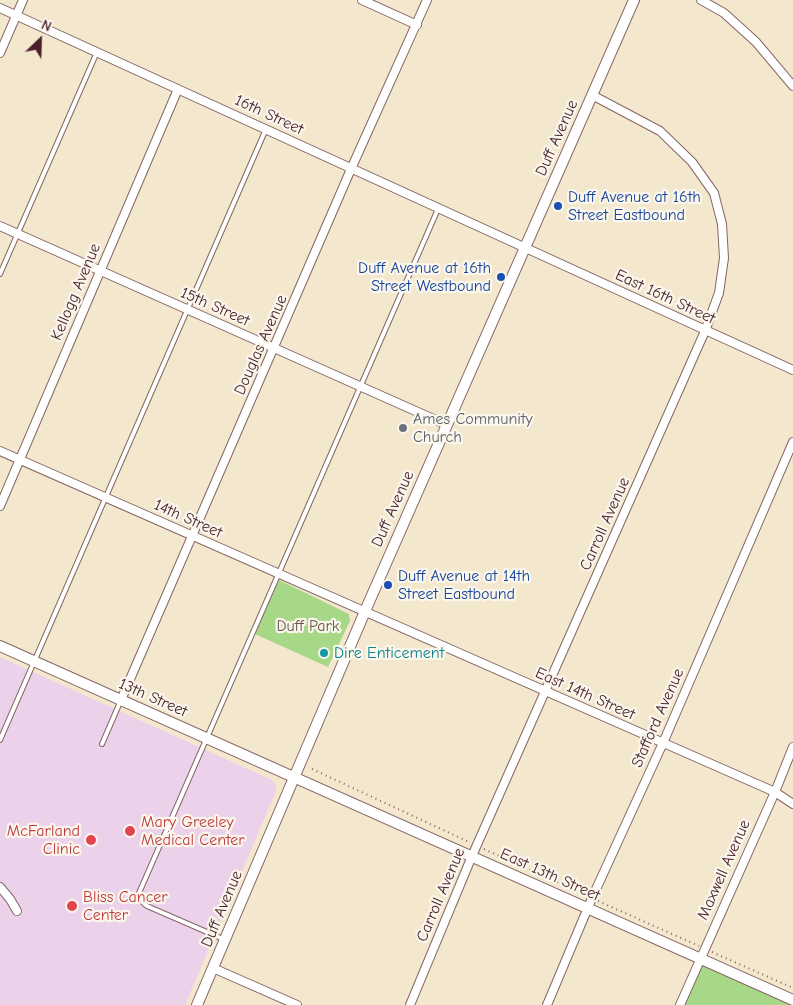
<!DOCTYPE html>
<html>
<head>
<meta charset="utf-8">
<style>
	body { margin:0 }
	#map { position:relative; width:793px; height:1005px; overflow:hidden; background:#f3e7ce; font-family:"Comic Neue",sans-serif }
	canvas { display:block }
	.north { position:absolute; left:15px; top:15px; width:50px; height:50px; -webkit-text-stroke:4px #fbf7ec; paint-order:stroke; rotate:24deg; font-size:14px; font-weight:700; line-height:20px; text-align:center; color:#4a1f2b }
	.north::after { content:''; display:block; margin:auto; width:18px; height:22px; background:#4a1f2b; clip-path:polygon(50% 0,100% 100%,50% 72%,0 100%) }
</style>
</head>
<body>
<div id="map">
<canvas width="793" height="1005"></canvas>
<div class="north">N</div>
</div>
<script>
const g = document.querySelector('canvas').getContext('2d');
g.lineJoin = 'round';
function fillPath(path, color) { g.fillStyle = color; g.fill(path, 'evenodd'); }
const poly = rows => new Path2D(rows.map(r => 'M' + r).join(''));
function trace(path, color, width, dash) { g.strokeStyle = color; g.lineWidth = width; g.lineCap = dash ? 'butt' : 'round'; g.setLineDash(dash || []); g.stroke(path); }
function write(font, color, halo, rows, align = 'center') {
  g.font = font + ' "Comic Neue",sans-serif'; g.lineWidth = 4.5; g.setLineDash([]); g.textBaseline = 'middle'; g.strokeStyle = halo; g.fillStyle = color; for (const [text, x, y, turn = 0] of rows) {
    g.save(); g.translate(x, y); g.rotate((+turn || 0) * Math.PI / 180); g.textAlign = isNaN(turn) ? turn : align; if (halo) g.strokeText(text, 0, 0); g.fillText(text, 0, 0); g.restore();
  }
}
fillPath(poly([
	[0,657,272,780,276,785,276,791,185,1005,0,1005]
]), '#ecd1ea');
fillPath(poly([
	[279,580,349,614,350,621,328,667,255,634],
	[700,958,793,1000,793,1005,680,1005]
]), '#a7d887');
const service = poly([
	[0,274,97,52],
	[0,740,266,129],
	[102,744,121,700],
	[223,939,147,906,141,901,139,893,438,209]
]);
const minor = poly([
	[362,0,417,25],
	[701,0,724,13,756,42,793,86],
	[0,8,793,370],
	[0,53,23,0],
	[0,226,447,425],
	[0,451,775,792,793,804],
	[0,506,178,89],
	[121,700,351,169,427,0],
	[0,887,10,899,17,911],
	[213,968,297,1005],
	[410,1005,472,856,705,331,719,293,724,258,722,224,714,193,692,162,660,131,592,95],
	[547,1005,592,898,663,743,793,442],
	[680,1005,775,792,793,747]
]);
const secondary = poly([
	[0,646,793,1000],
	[197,1005,369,602,634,0]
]);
trace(service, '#856564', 6);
trace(minor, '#856564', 10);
trace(secondary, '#856564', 12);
trace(poly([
	[312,769,469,842],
	[484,849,585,895],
	[598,901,699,946],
	[712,952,793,988]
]), '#856564', 2, [1, 4]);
trace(service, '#fff', 4);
trace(minor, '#fff', 8);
trace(secondary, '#fff', 10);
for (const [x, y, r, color] of [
	[558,206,5,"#1a4fb4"],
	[501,277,5,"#1a4fb4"],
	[403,428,5,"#6b7280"],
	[388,585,5,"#1a4fb4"],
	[324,653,5,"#0f9aa8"],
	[130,831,6,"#e0444e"],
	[91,840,6,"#e0444e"],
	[72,906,6,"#e0444e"]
]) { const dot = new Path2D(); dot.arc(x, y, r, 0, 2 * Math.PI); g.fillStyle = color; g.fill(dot); trace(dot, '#fbf7ec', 2); }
write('16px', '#4a1f2b', '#fbf7ec', [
	["16th Street",269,115,25],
	["Duff Avenue",557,138,-66],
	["Kellogg Avenue",76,292,-67],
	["East 16th Street",665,297,25],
	["15th Street",215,307,24],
	["Douglas Avenue",261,345,-66],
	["Duff Avenue",393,509,-66],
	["14th Street",188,519,24],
	["Carroll Avenue",605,524,-66],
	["East 14th Street",585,694,24],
	["13th Street",153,698,24],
	["Stafford Avenue",658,718,-66],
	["Maxwell Avenue",724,870,-66],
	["East 13th Street",550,875,24],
	["Carroll Avenue",441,895,-67],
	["Duff Avenue",222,909,-67]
]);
write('16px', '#164399', '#fbf7ec', [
	["Duff Avenue at 16th",568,197],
	["Street Eastbound",568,215],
	["Duff Avenue at 16th",491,268,"right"],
	["Street Westbound",491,286,"right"],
	["Duff Avenue at 14th",398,576],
	["Street Eastbound",398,594]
], 'left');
write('16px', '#5b616d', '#fbf7ec', [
	["Ames Community",413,419],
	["Church",413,437]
], 'left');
write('16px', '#665647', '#fbf7ec', [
	["Duff Park",308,626]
]);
write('16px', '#0d838f', '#fbf7ec', [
	["Dire Enticement",334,653]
], 'left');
write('16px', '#be3a42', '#fbf7ec', [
	["Mary Greeley",141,822],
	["Medical Center",141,840],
	["McFarland",80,831,"right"],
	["Clinic",80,849,"right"],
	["Bliss Cancer",83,897],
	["Center",83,915]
], 'left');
</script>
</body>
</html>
